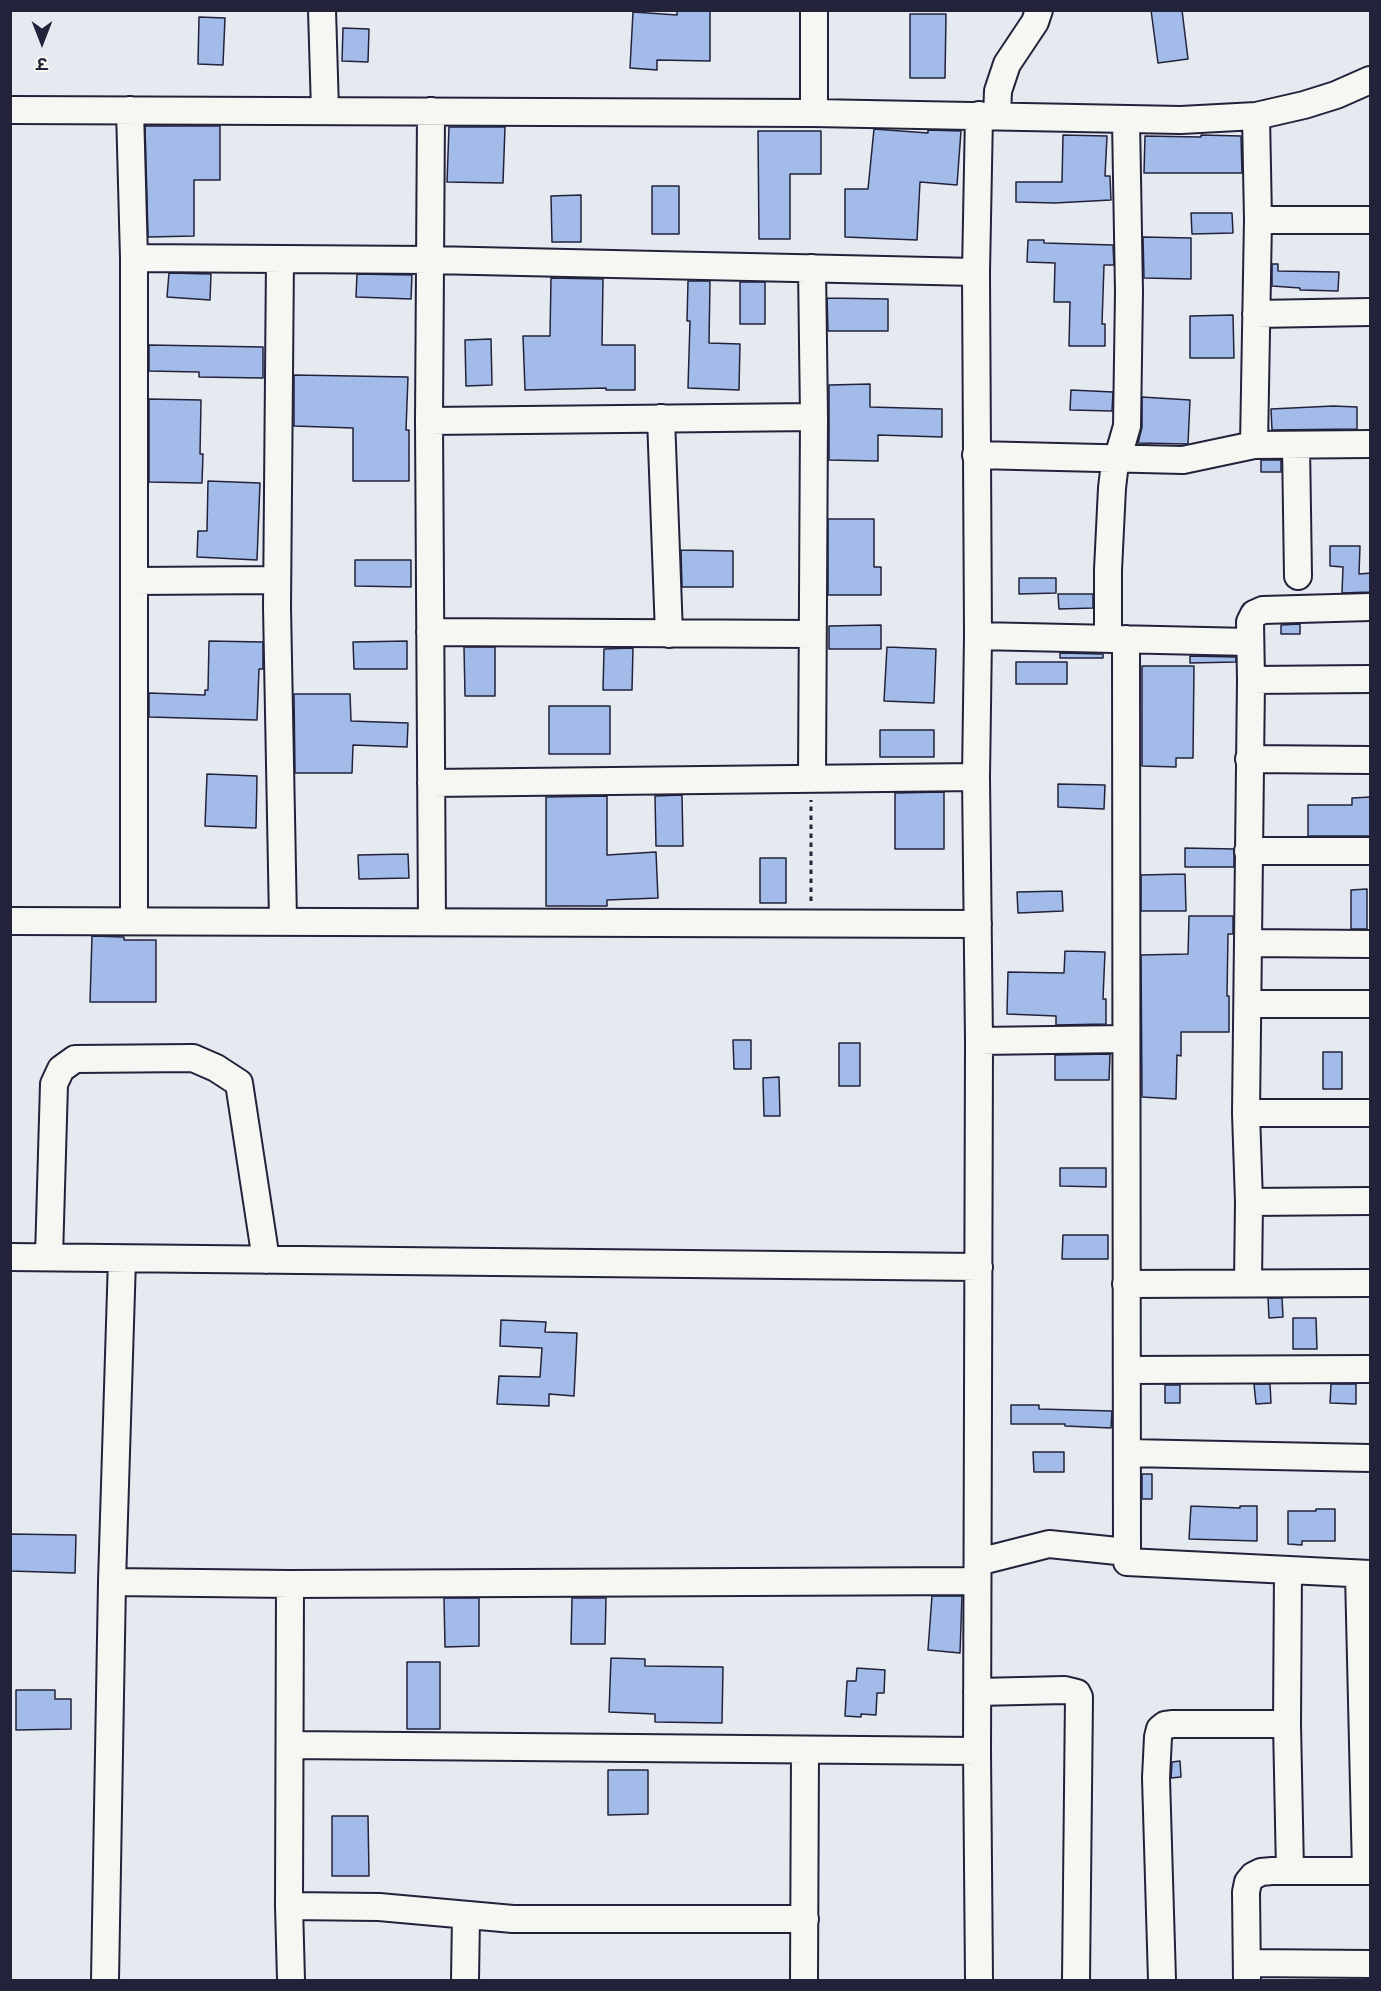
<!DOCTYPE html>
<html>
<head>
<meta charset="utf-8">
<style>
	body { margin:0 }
	#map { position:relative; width:1381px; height:1991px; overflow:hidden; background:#e5eaf0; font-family:"Gochi Hand","Playpen Sans Deva",sans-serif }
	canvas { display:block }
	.frame { position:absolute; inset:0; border:12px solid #22223b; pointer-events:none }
	.north { position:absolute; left:12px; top:12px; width:60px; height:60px; -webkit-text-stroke:4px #f6f6f2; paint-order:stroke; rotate:180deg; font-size:16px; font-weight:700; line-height:24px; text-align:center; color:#22223b }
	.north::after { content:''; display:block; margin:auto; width:21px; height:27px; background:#22223b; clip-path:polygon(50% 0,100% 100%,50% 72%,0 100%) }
</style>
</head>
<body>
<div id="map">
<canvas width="1381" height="1991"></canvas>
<div class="frame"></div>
<div class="north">उ</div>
</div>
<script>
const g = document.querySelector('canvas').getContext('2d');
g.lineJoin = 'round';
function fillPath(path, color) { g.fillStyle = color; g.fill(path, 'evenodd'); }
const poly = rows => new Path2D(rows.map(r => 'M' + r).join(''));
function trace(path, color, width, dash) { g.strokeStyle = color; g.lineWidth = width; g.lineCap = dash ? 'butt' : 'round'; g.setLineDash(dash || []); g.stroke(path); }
const building = poly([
	[677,10,710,10,710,61,657,60,657,70,630,68,633,12,677,15,677,10],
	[1151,10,1182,10,1188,59,1158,63,1151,10],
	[910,14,946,14,945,78,910,78,910,14],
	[199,17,225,18,223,65,198,64,199,17],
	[343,28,369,29,368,62,342,61,343,28],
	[145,126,220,126,220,180,194,180,194,236,148,237,145,126],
	[449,127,505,127,503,183,447,182,449,127],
	[874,129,928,133,928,130,961,131,957,185,920,182,917,240,845,237,845,189,868,189,874,129],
	[758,131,821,131,821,174,790,174,790,239,759,239,758,131],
	[1063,135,1107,136,1105,176,1110,176,1111,200,1055,203,1016,202,1016,182,1062,182,1063,135],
	[1201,135,1241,136,1242,173,1144,173,1145,136,1201,137,1201,135],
	[652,186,679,186,679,234,652,234,652,186],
	[581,195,581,242,552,242,551,196,581,195],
	[1191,213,1232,213,1233,233,1192,234,1191,213],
	[1143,237,1191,238,1191,279,1144,278,1143,237],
	[1028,240,1044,240,1044,243,1113,245,1114,265,1104,265,1102,324,1105,324,1105,346,1069,346,1070,302,1054,302,1055,263,1027,262,1028,240],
	[1272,264,1278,264,1278,271,1339,272,1338,291,1300,290,1300,288,1272,286,1272,264],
	[169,273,211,274,210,300,167,297,169,273],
	[357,274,412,275,411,299,356,297,357,274],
	[551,278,603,279,602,345,635,345,635,390,606,390,606,388,525,390,523,336,550,336,551,278],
	[688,281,710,281,709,343,740,344,739,390,688,388,690,321,687,321,688,281],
	[740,282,765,282,765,324,740,324,740,282],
	[827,298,888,299,888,331,828,331,827,298],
	[1233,315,1234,358,1190,358,1190,316,1233,315],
	[491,339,492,385,466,386,465,340,491,339],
	[149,345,263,347,263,378,199,377,199,372,149,371,149,345],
	[294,375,408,377,406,430,409,430,409,481,353,481,353,428,294,426,294,375],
	[870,384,870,407,942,409,942,437,878,435,878,461,829,460,829,385,870,384],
	[1071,390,1113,392,1112,411,1070,410,1071,390],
	[1142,397,1190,400,1188,444,1138,443,1142,427,1142,397],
	[149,399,201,400,200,454,203,454,202,483,149,482,149,399],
	[1333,406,1357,407,1357,429,1272,430,1271,409,1333,406],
	[1261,460,1281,460,1281,472,1261,472,1261,460],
	[208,481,260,483,257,560,197,557,198,531,207,531,208,481],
	[828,519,874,519,874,567,881,567,881,595,828,595,828,519],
	[1330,546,1360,546,1359,574,1371,573,1371,592,1342,593,1343,567,1330,566,1330,546],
	[681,550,733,551,733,587,682,587,681,550],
	[355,560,411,560,411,587,355,586,355,560],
	[1019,578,1056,578,1056,593,1019,594,1019,578],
	[1058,594,1093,594,1093,608,1059,609,1058,594],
	[1300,624,1300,634,1281,634,1281,625,1300,624],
	[881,625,881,649,829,649,829,626,881,625],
	[209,641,263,642,263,669,259,669,257,720,149,717,149,693,205,695,205,690,208,690,209,641],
	[407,641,407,669,354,669,353,642,407,641],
	[464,647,495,647,495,696,465,696,464,647],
	[887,647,936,649,934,703,884,701,887,647],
	[633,648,632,690,603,690,604,649,633,648],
	[1060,653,1103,654,1103,658,1060,658,1060,653],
	[1190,656,1236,657,1236,662,1190,663,1190,656],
	[1016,662,1067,662,1067,684,1016,684,1016,662],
	[1142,666,1194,666,1193,758,1176,758,1176,767,1142,766,1142,666],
	[294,694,350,694,351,721,408,723,407,747,353,745,352,773,295,773,294,694],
	[549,706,610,706,610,754,549,754,549,706],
	[880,730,934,730,934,757,880,757,880,730],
	[207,774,257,776,256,828,205,826,207,774],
	[1058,784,1105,785,1104,809,1058,807,1058,784],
	[944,792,944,849,895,849,895,793,944,792],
	[682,795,683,846,656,846,655,796,682,795],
	[607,796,607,855,656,852,658,898,607,900,607,906,546,906,546,797,607,796],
	[1371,797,1371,836,1308,836,1308,805,1352,805,1352,798,1371,797],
	[1185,848,1234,849,1234,867,1185,867,1185,848],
	[408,854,409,878,359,879,358,855,408,854],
	[760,858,786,858,786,903,760,903,760,858],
	[1185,874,1186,911,1141,911,1141,875,1185,874],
	[1367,889,1367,929,1351,929,1351,890,1367,889],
	[1062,891,1063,911,1018,913,1017,892,1062,891],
	[1189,916,1233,916,1233,934,1228,934,1227,996,1229,996,1229,1032,1181,1032,1181,1056,1177,1055,1176,1099,1142,1097,1141,955,1188,954,1189,916],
	[92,936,124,937,124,940,156,940,156,1002,90,1002,92,936],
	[1065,951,1105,952,1103,999,1106,999,1106,1024,1056,1025,1056,1016,1007,1014,1008,972,1064,973,1065,951],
	[733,1040,751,1040,751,1069,734,1069,733,1040],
	[839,1043,860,1043,860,1086,839,1086,839,1043],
	[1323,1052,1342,1052,1342,1089,1323,1089,1323,1052],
	[1110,1054,1109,1080,1055,1080,1055,1055,1110,1054],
	[779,1077,780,1116,764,1116,763,1078,779,1077],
	[1060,1168,1106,1168,1106,1187,1060,1186,1060,1168],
	[1063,1235,1108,1235,1108,1259,1062,1259,1063,1235],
	[1268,1298,1282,1298,1283,1317,1269,1318,1268,1298],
	[1293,1318,1316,1318,1317,1349,1293,1349,1293,1318],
	[501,1320,546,1322,545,1332,577,1333,574,1396,549,1394,549,1406,497,1404,499,1376,540,1377,542,1348,500,1346,501,1320],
	[1254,1384,1270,1384,1271,1403,1256,1404,1254,1384],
	[1331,1384,1356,1384,1356,1404,1330,1403,1331,1384],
	[1165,1385,1180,1385,1180,1403,1165,1403,1165,1385],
	[1011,1405,1039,1405,1039,1409,1112,1411,1111,1428,1065,1426,1065,1424,1011,1424,1011,1405],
	[1033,1452,1064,1452,1064,1472,1034,1472,1033,1452],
	[1142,1474,1152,1474,1152,1499,1142,1499,1142,1474],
	[1191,1506,1240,1508,1240,1506,1257,1506,1257,1541,1189,1539,1191,1506],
	[1316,1509,1335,1509,1335,1541,1302,1541,1302,1545,1288,1544,1288,1511,1316,1511,1316,1509],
	[10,1534,76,1535,75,1573,10,1571,10,1534],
	[932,1596,962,1596,960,1653,928,1650,932,1596],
	[444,1598,479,1598,479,1646,445,1647,444,1598],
	[572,1598,606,1598,605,1644,571,1644,572,1598],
	[611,1658,645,1659,645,1666,723,1667,722,1723,655,1722,655,1714,609,1712,611,1658],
	[407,1662,440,1662,440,1729,407,1729,407,1662],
	[857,1668,885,1670,884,1693,877,1693,876,1715,861,1714,861,1717,845,1716,847,1681,856,1681,857,1668],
	[16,1690,55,1690,55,1699,71,1699,71,1729,16,1730,16,1690],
	[1180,1761,1181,1777,1171,1778,1172,1762,1180,1761],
	[608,1770,648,1770,648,1814,608,1815,608,1770],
	[332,1816,368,1816,369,1876,332,1876,332,1816]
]);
fillPath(building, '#a3bbe8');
trace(building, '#22223b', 1.5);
const minor = poly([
	[322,10,325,110],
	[814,10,814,113],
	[10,110,814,113,1181,120,1256,116,1304,105,1336,95,1370,80],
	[130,110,134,258,134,921],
	[431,111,429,421,432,922],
	[997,116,998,91,1007,64,1035,22,1039,10],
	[1258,220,1370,220],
	[134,258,431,260,976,272],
	[280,259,277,607,283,921],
	[1256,314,1370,312],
	[661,418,669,634],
	[429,421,814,417],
	[1254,445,1258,220,1256,116],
	[1296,445,1298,576],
	[976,455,1183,460,1254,445,1370,444],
	[134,581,277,580],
	[430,632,812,634],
	[978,636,1250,642],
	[1108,639,1108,570,1112,488,1114,471,1127,426,1129,292,1126,120],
	[1126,639,1127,1562,1370,1574],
	[1251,680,1370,679],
	[1249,759,1370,760],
	[812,778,814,417,812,268],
	[431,783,976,777],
	[1248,851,1370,851],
	[10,921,978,924],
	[1248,943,1370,944],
	[1249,1004,1370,1004],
	[979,1041,1125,1039],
	[1246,1113,1370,1113],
	[1249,1202,1370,1201],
	[10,1257,979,1267],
	[49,1257,54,1084,61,1069,75,1059,193,1058,216,1068,239,1083,266,1260],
	[1248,1282,1249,1202,1246,1113,1251,680,1250,622,1254,614,1263,610,1370,607],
	[1126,1284,1370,1283],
	[1128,1370,1370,1369],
	[1128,1453,1370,1458],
	[978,1562,1049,1544,1127,1552],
	[1288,1570,1287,1724,1290,1871],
	[1359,1574,1366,1871],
	[112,1582,290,1584,977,1581],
	[290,1584,289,1906,291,1980],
	[977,1692,1065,1690,1077,1693,1079,1697,1076,1980],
	[290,1745,977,1751],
	[289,1906,379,1907,513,1919,805,1919],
	[1248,1963,1370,1964],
	[105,1980,112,1582,122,1259],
	[465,1980,466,1916],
	[804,1980,805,1751],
	[979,1980,977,1751,979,1041,976,777,978,636,976,272,979,115],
	[1162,1980,1156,1778,1158,1737,1160,1729,1165,1725,1173,1724,1287,1724],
	[1247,1980,1246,1892,1248,1882,1253,1876,1261,1872,1272,1871,1370,1871]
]);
trace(minor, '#22223b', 30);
trace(poly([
	[811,901,811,800]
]), '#22223b', 3, [4.5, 4.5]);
trace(minor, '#f6f6f2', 26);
</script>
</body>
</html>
